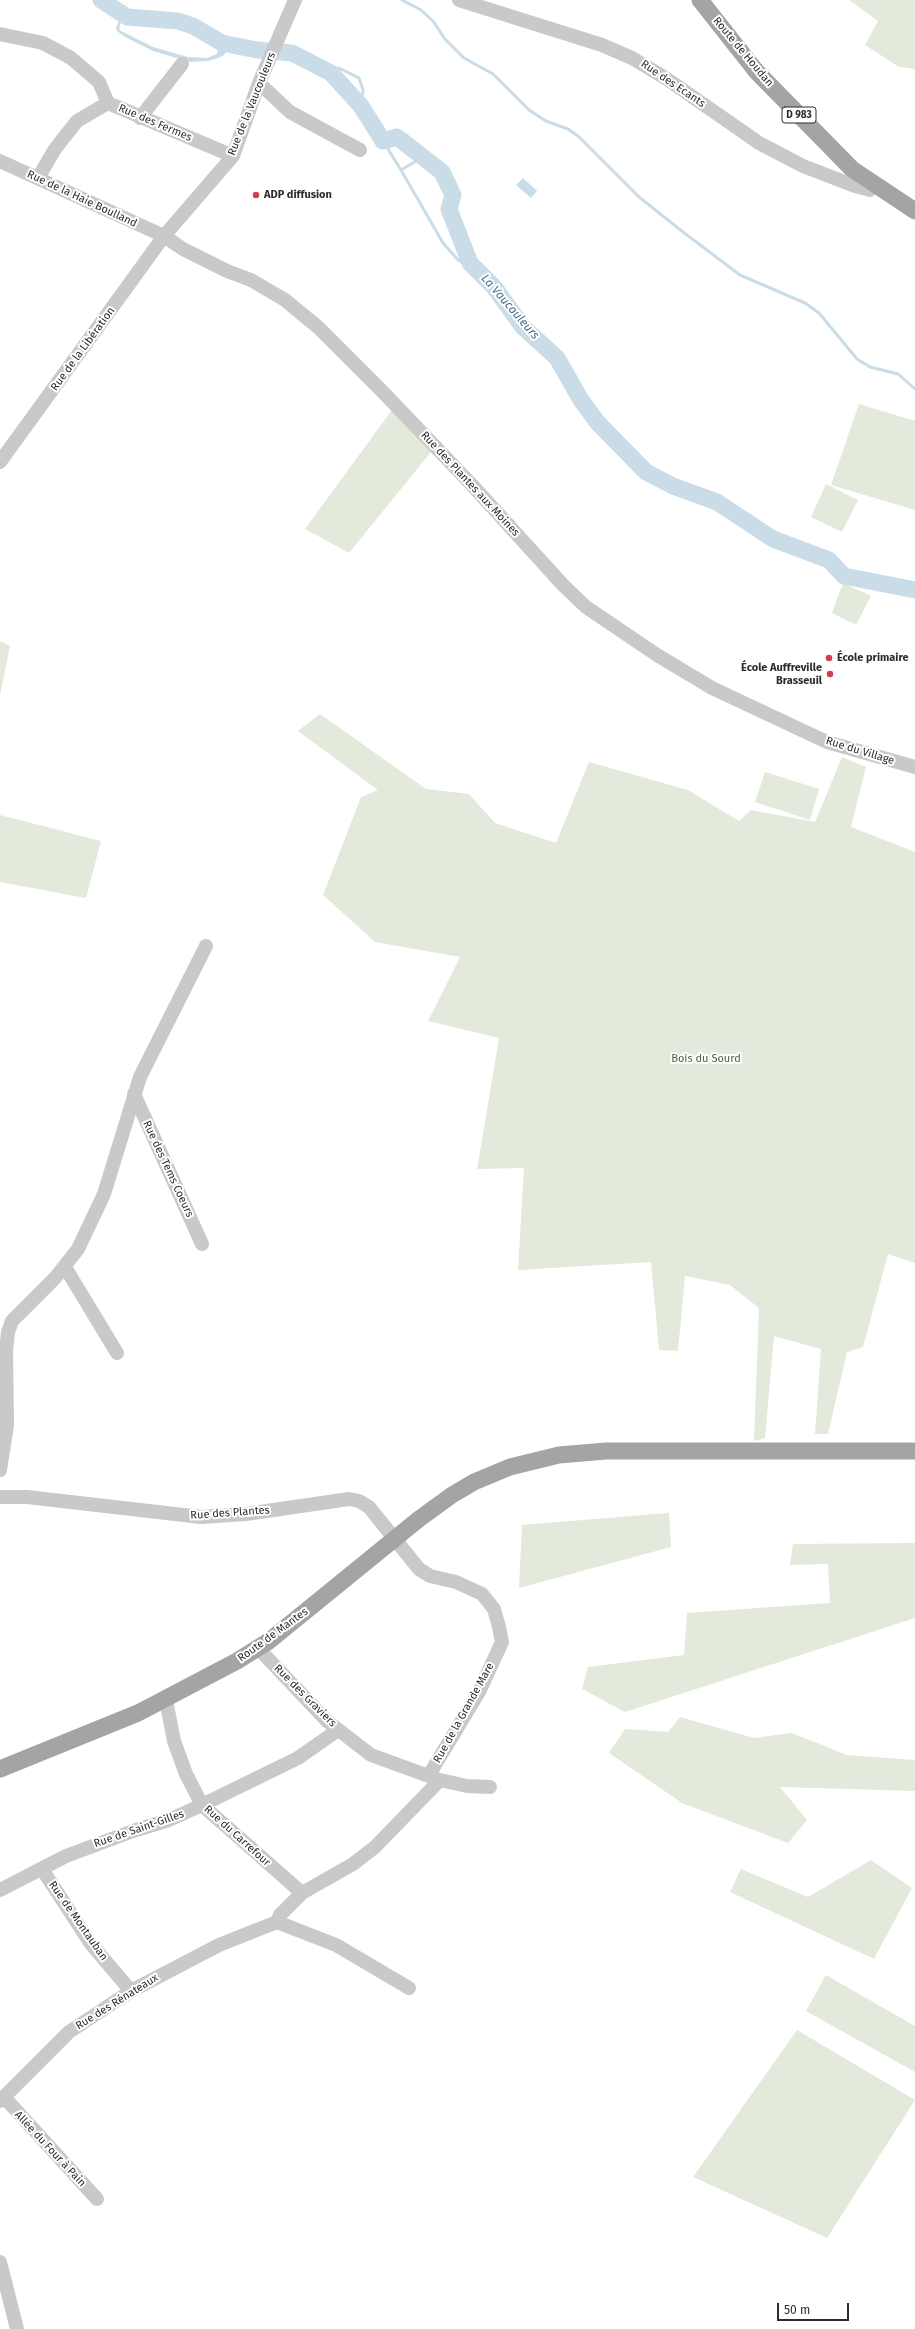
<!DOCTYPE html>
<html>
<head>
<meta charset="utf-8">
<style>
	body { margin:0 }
	#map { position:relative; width:915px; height:2329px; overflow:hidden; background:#fff; font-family:"Fira Sans",sans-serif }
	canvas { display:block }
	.scale { position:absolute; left:777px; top:2303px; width:72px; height:18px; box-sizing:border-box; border:2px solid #2c2c2c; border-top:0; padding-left:5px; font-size:12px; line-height:14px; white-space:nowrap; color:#2c2c2c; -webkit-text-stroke:3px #fff; paint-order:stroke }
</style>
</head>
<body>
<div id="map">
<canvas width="915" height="2329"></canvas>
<div class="scale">50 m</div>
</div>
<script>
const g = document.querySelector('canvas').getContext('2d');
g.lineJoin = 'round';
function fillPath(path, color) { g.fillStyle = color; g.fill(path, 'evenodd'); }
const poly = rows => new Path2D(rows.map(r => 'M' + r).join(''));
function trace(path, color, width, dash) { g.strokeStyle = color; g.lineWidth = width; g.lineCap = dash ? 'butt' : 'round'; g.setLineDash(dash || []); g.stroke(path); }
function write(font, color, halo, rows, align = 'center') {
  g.font = font + ' "Fira Sans",sans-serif'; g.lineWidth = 4; g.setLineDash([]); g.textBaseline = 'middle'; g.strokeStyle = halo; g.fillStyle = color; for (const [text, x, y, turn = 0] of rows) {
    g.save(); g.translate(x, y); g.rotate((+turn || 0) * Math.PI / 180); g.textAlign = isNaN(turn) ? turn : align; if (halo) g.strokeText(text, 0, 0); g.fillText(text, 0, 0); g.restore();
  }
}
fillPath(poly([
	[849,0,915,0,915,69,899,67,865,45,878,21],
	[859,404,915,421,915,510,831,485],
	[392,410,431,452,349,553,305,529],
	[826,484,858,500,842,532,811,517],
	[843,583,871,596,856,625,832,613],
	[0,641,10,646,0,695],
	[320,714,426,789,469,794,495,823,556,843,589,762,688,790,739,821,751,810,815,822,842,757,866,767,851,827,915,852,915,1263,888,1254,863,1347,847,1352,828,1434,815,1434,821,1349,774,1336,765,1438,754,1441,759,1308,730,1285,685,1276,678,1351,659,1350,651,1262,518,1270,524,1168,477,1169,499,1038,428,1021,460,957,375,942,323,895,361,797,378,790,298,731],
	[765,772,819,789,810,820,755,802],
	[0,815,101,841,86,898,0,882],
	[669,1513,671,1547,519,1588,522,1525],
	[915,1543,915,1618,625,1712,582,1689,588,1667,684,1655,687,1613,830,1603,828,1564,790,1565,793,1544],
	[680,1717,754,1738,792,1733,847,1755,915,1760,915,1791,780,1787,807,1820,788,1843,682,1803,609,1753,625,1729,668,1732],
	[871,1860,912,1888,874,1959,730,1892,741,1869,808,1897],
	[826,1975,915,2026,915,2072,806,2011],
	[797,2030,915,2100,827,2238,693,2177]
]), '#e3e9db');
fillPath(poly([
	[128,0,119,28,121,31,153,47,188,57,207,58,217,54,218,47,228,49,224,55,218,58,208,61,190,62,153,51,125,37,117,31,116,28],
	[523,178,537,191,531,198,516,185]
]), '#c9dce7');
trace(poly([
	[402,0,421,10,433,21,445,39,464,58,493,74,529,110,546,121,568,129,578,136,639,197,683,232,740,275,805,303,819,313,857,359,870,367,898,374,915,389],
	[223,51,226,44],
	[324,70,339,68,359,78,363,90,361,106],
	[383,141,401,170,423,157],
	[401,170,443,243,458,260,479,272]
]), '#c9dce7', 3);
trace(poly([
	[101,0,127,17,178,21,193,26,222,43,257,50,292,53,331,73,361,106,383,141,397,137,442,172,453,195,449,209,470,263,494,287,523,327,557,358,581,400,598,423,646,472,673,486,717,502,773,539,829,560,844,576,915,590]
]), '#c9dce7', 17);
trace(poly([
	[459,0,602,45,632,58,667,79,759,143,803,166,855,186,870,190,874,185],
	[0,34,43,43,71,58,99,82,108,103],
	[259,83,290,112,360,150],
	[140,118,182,64],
	[0,161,164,236,183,249,227,271,251,280,285,300,319,328,380,389,472,485,563,585,586,607,657,655,712,688,827,742,915,767],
	[38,178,55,149,77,121,108,103,233,156],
	[0,462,164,236,233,156,259,83,295,0],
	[134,1094,202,1244],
	[65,1267,117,1353],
	[0,1470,7,1426,6,1351,8,1332,12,1321,55,1278,78,1249,104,1194,140,1077,206,946],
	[0,1497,27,1497,201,1517,246,1514,349,1499,359,1501,369,1507,419,1569,430,1576,456,1582,482,1594,494,1609,499,1627,502,1642,496,1655,479,1692,429,1775],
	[258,1648,327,1721,371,1755,437,1779],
	[166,1700,174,1741,186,1774,202,1805,302,1893],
	[42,1869,91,1944,131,1991],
	[0,1890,66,1856,133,1831,169,1820,202,1805,298,1758,338,1730],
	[277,1922,336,1945,409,1988],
	[4,2097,97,2199],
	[0,2101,69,2032,131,1991,219,1945,277,1922,280,1915,302,1893,353,1864,375,1847,440,1780,467,1786,490,1787],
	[0,2262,17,2329]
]), '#c9c9c9', 14);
trace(poly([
	[700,0,756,71,852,169,915,211],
	[0,1769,138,1713,237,1661,269,1641,419,1519,452,1495,474,1482,510,1467,559,1455,606,1451,915,1451]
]), '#a4a4a4', 17);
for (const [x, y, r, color] of [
	[256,195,4,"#d33f4c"],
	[829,658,4,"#d33f4c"],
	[830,674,4,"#d33f4c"]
]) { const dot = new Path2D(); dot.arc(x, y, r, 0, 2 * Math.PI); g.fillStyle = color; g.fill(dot); trace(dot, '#fff', 1.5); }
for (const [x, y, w] of [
	[799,115,34]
]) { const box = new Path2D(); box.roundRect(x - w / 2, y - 8, w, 16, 3); g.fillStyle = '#fff'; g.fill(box); trace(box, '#2c2c2c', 1); }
write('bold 10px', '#2c2c2c', null, [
	["D 983",799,115]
]);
write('11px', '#2c2c2c', '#fff', [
	["Route de Houdan",743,52,50],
	["Rue des Ecants",673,84,34],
	["Rue de la Vaucouleurs",252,104,-68],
	["Rue des Fermes",155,123,23],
	["Rue de la Haie Boulland",82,199,25],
	["Rue de la Libération",83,349,-54],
	["Rue des Plantes aux Moines",470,484,47],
	["Rue du Village",860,751,17],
	["Rue des Tems Coeurs",168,1169,65],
	["Rue des Plantes",230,1513,-4],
	["Route de Mantes",273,1635,-36],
	["Rue des Graviers",305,1696,45],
	["Rue de la Grande Mare",464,1713,-61],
	["Rue de Saint-Gilles",139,1829,-19],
	["Rue du Carrefour",237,1836,42],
	["Rue de Montauban",78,1921,55],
	["Rue des Rénateaux",117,2002,-32],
	["Allée du Four à Pain",50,2149,47]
]);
write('bold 11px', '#2c2c2c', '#fff', [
	["ADP diffusion",264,195],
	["École primaire",837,658],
	["École Auffreville",822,668,"right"],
	["Brasseuil",822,681,"right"]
], 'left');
write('11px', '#50633f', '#fff', [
	["Bois du Sourd",706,1059]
]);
write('italic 12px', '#436d86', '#fff', [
	["La Vaucouleurs",510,307,49]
]);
</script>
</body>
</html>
